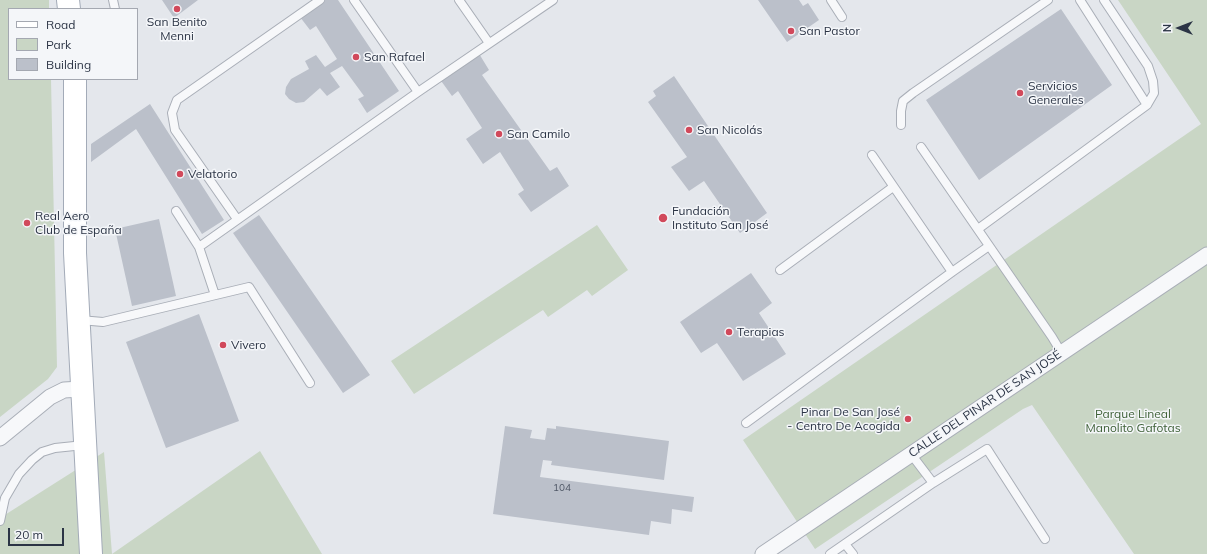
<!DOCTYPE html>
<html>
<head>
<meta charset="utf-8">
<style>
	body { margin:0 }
	#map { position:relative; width:1207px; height:554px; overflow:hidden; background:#e4e7ec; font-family:Mulish,sans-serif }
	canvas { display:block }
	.legend { position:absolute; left:8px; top:8px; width:130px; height:72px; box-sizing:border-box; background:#f4f6f9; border:1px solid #a4a8b1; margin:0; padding:5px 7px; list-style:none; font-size:12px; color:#2b3445 }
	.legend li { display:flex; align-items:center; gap:8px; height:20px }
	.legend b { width:20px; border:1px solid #a4a8b1 }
	.north { position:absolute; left:1159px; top:8px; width:40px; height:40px; -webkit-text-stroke:3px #f4f6f9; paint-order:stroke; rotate:270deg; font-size:11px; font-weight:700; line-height:16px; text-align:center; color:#2b3445 }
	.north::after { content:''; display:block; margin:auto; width:14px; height:18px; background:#2b3445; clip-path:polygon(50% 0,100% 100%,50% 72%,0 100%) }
	.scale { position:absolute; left:8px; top:528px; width:56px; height:18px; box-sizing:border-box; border:2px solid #2b3445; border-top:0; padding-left:5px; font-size:12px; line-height:14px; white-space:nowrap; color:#2b3445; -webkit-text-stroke:3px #f4f6f9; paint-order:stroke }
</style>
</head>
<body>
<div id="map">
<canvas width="1207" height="554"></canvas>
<ul class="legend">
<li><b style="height:5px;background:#fff"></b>Road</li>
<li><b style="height:11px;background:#c9d6c5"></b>Park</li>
<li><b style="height:11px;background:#bbc0ca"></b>Building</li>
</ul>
<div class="north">N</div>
<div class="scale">20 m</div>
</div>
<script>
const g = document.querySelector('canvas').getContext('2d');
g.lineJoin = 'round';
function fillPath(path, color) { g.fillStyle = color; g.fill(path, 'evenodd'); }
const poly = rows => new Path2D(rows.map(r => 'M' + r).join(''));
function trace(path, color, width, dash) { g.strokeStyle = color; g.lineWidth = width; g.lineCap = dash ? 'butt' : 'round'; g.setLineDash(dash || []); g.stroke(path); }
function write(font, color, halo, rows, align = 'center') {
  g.font = font + ' Mulish,sans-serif'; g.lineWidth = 3; g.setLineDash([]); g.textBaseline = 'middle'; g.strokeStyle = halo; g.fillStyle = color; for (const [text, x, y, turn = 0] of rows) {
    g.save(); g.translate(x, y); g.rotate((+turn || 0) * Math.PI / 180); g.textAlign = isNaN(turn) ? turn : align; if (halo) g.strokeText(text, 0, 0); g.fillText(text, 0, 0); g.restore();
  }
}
fillPath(poly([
	[0,0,49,0,49,9,9,9,9,79,51,79,57,367,48,379,0,417],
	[1118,0,1207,0,1207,554,1134,554,1032,405,1023,409,815,549,743,440,1201,124],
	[597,225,628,270,592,296,587,290,548,317,543,310,414,394,391,361],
	[260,451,322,554,0,554,0,518,104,452,112,554]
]), '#c9d6c5');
fillPath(poly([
	[162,0,198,0,174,18],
	[325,0,338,0,399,91,367,113,358,99,364,96,342,66,330,73,340,87,327,96,320,88,304,102,296,103,289,99,285,94,286,87,291,79,309,69,305,61,316,55,325,67,337,59,316,26,310,30,300,17],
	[758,0,799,0,803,6,808,3,819,20,787,42],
	[1061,9,1112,85,979,180,926,100],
	[478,52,489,70,482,75,550,171,557,167,569,186,531,212,518,194,524,190,500,152,483,164,466,139,482,128,458,91,452,96,439,78],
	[674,76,767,213,740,233,704,181,689,191,671,167,687,157,648,102,656,96,653,91],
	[150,104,224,220,202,234,136,129,91,162,91,144],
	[259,215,370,375,343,393,233,233],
	[159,219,176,296,132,306,115,229],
	[751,273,772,303,759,313,786,354,743,381,717,343,701,353,680,322],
	[199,314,239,421,166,448,126,342],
	[505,426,532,430,530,438,545,440,547,428,556,429,556,426,669,441,664,480,551,465,552,461,543,460,540,477,694,497,692,512,672,509,671,524,651,521,649,535,493,514]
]), '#bbc0ca');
const lane = poly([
	[113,0,115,9],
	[354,0,418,92],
	[459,0,489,43],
	[831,0,842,17],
	[1080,0,1147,105],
	[901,125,901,111,903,101,913,93,1048,0],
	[921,147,1052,337,1061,352],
	[872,155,952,272],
	[176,211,199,247,215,295],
	[237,219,175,130,172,113,177,100,320,0],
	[978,229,1147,105,1154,93,1153,81,1148,66,1104,0],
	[199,247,418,92,553,0],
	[780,270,893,187],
	[80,320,103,322,249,287,310,383],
	[746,423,952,272,989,246],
	[911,454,933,483],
	[0,521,5,498,19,474,32,460,42,452,55,448,84,445],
	[845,544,853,554],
	[830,554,933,483,987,449,1045,539]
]);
const street = poly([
	[0,438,50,397,64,390,81,389],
	[763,554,1207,255]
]);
const primary = poly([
	[68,0,69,9],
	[75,79,75,253,91,554]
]);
trace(lane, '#a9aeb7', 10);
trace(street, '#a9aeb7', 17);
trace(primary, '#a3abb8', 24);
trace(lane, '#f7f8fa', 8);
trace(street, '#f7f8fa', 15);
trace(primary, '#fff', 22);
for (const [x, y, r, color] of [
	[177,9,4,"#d1495b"],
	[791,31,4,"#d1495b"],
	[356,57,4,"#d1495b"],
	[1020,93,4,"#d1495b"],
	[689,130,4,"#d1495b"],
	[499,134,4,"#d1495b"],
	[180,174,4,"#d1495b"],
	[663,218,5,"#d1495b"],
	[27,223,4,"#d1495b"],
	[729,332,4,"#d1495b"],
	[223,345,4,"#d1495b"],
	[908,419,4,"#d1495b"]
]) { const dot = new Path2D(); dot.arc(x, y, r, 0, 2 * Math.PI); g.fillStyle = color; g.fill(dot); trace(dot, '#f4f6f9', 1.5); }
write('10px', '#4f5766', null, [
	["104",562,488]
]);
write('12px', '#2b3445', '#f4f6f9', [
	["San Benito",177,22,"center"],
	["Menni",177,36,"center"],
	["San Pastor",799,31],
	["San Rafael",364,57],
	["Servicios",1028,86],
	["Generales",1028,100],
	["San Nicolás",697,130],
	["San Camilo",507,134],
	["Velatorio",188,174],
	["Fundación",672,211],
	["Instituto San José",672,225],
	["Real Aero",35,216],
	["Club de España",35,230],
	["Terapias",737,332],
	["Vivero",231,345],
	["Pinar De San José",900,412,"right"],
	["- Centro De Acogida",900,426,"right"]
], 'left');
write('12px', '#2b3445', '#f4f6f9', [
	["CALLE DEL PINAR DE SAN JOSÉ",985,404,-34]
]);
write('12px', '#3f6138', '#f4f6f9', [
	["Parque Lineal",1133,414],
	["Manolito Gafotas",1133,428]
]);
</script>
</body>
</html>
